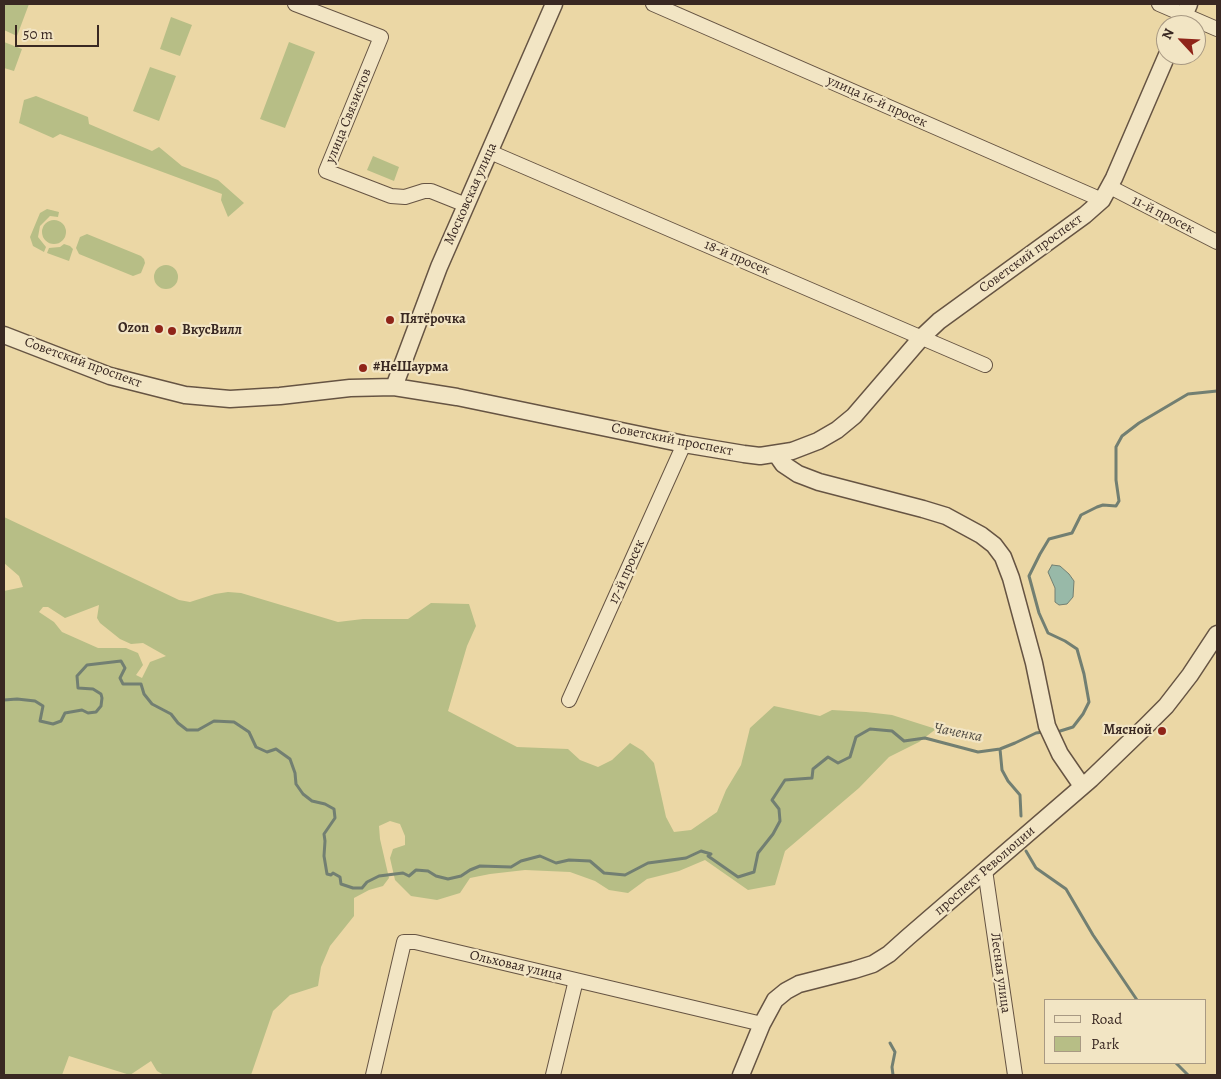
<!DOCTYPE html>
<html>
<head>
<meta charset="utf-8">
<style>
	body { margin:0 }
	#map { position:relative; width:1221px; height:1079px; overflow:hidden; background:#ebd7a5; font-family:Alegreya,serif }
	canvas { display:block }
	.frame { position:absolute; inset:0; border:5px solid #392822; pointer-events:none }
	.legend { position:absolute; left:1044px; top:999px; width:162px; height:65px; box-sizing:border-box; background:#f2e5c4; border:1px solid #a89983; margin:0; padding:6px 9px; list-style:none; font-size:15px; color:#392822 }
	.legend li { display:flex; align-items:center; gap:10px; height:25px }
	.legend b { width:25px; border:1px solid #a89983 }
	.north { position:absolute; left:1156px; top:15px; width:50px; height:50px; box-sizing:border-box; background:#f2e5c4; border:1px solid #a89983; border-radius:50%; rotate:295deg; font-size:14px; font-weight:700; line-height:20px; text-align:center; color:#392822 }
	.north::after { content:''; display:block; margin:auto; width:18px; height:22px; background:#8f2418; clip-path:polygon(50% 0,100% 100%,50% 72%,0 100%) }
	.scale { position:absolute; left:15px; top:25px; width:84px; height:22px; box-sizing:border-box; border:2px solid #392822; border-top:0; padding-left:6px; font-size:15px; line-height:18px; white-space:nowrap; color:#392822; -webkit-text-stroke:4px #f2e5c4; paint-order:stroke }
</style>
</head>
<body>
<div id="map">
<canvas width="1221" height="1079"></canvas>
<div class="frame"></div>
<ul class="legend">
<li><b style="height:6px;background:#f2e5c4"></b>Road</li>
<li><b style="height:14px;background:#b7be86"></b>Park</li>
</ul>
<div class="north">N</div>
<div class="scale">50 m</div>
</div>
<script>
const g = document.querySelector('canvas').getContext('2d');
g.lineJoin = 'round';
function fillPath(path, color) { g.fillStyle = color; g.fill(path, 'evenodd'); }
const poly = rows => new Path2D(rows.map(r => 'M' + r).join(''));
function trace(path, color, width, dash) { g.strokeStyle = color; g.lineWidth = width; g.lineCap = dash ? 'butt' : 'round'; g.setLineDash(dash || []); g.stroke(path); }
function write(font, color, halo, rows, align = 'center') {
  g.font = font + ' Alegreya,serif'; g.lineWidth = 4.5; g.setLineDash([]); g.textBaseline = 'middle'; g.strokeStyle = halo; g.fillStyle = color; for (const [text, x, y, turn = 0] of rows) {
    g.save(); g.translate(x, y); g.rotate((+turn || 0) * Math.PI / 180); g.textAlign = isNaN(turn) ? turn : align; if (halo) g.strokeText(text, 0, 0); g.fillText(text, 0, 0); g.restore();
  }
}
fillPath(poly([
	[5,4,29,4,17,36,4,30],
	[171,17,192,25,180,56,160,49],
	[4,42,22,49,14,71,4,68],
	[289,42,315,52,285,128,260,119],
	[150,67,176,76,159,121,133,111],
	[36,96,88,117,89,124,152,151,159,147,182,166,218,180,244,203,228,217,221,200,222,194,60,134,53,138,19,123,24,100],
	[373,156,399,167,394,181,367,170],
	[47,209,59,212,58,217,50,216,40,226,38,237,46,247,44,252,33,246,30,237,40,213],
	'42 232a12 12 0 1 1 24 0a12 12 0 1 1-24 0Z',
	[87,234,141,256,144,259,145,263,141,273,133,276,79,254,76,248,80,237],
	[64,244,70,246,73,249,69,261,47,253,49,248,60,247],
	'154 277a12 12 0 1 1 24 0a12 12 0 1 1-24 0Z',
	[4,517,179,600,190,602,215,594,228,592,241,593,338,622,363,619,408,619,431,603,469,604,476,626,467,646,448,711,517,747,568,749,580,760,598,767,612,760,630,743,643,751,654,763,666,817,674,832,691,830,717,812,726,790,741,765,750,728,774,706,820,716,832,710,866,712,892,715,936,729,919,742,889,757,859,788,785,851,775,885,748,890,705,860,679,871,647,879,628,893,609,890,595,881,570,872,525,870,490,874,470,878,460,893,437,900,411,896,395,880,390,858,393,849,405,845,405,836,400,824,390,821,379,826,380,839,389,878,383,886,369,890,354,898,354,916,330,946,321,967,318,986,290,995,273,1011,251,1075,164,1075,157,1071,151,1061,130,1075,69,1056,62,1075,4,1075,4,591,23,587,19,576,4,563],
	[99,605,97,618,100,623,120,639,131,644,143,643,166,656,150,662,142,678,136,675,143,665,138,653,126,648,98,648,62,632,54,622,39,612,43,607,48,607,65,618]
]), '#b7be86');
const water = poly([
	[1052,565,1060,566,1069,574,1074,581,1073,597,1067,604,1059,605,1055,602,1055,588,1048,572,1052,565]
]);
fillPath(water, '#98b9a8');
trace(water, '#727f72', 1);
trace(poly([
	[4,700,17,699,35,701,43,706,40,721,53,724,61,721,65,713,82,710,88,713,96,712,101,706,102,698,101,694,93,689,78,688,77,676,87,665,121,661,125,668,120,678,123,684,141,684,144,694,152,704,171,714,178,723,187,730,198,730,214,721,234,722,249,732,256,747,267,752,276,749,290,759,295,773,296,784,303,794,312,801,325,804,334,809,335,818,324,834,325,841,324,856,327,874,331,875,333,873,340,877,341,884,353,888,362,888,367,882,379,876,403,873,409,876,416,870,428,871,436,876,448,879,461,876,470,870,480,866,511,867,521,861,540,856,556,863,569,860,590,861,604,873,625,875,648,863,686,858,701,851,711,854,708,856,738,877,754,872,758,853,773,834,780,821,779,809,772,800,785,780,812,778,813,769,828,757,838,763,850,757,856,737,870,729,892,731,904,741,925,738,978,752,1000,749,1015,743,1036,733,1043,732],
	[1057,732,1073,727,1083,714,1089,702,1084,674,1077,649,1065,641,1048,633,1039,613,1029,576,1040,554,1049,539,1072,533,1081,515,1097,507,1103,505,1116,506,1119,501,1116,480,1116,447,1122,436,1139,423,1188,394,1217,391],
	[1000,749,1002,770,1008,781,1020,795,1021,816],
	[1026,851,1036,868,1066,889,1093,935,1137,1000],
	[890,1043,895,1052,892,1067,893,1075],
	[1176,1063,1188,1075]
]), '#727f72', 3);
const minor = poly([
	[295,4,381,37,326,171,391,196,405,197,424,191,431,191,466,205],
	[653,4,1102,200],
	[1159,4,1217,29],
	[490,152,985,365],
	[1110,187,1217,242],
	[569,700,684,444],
	[985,870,1015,1075],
	[373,1075,404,942,415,942,762,1024],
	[553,1075,576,980]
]);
const tertiary = poly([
	[1180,25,1189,4],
	[4,335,110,376,185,395,230,399,280,396,350,388,394,387,457,397,684,444,744,454,760,456,792,451,818,441,837,430,854,416,922,337,939,321,1085,215,1102,200,1114,178,1167,55],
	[394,387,439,267,554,4],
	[776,454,783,464,798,474,819,482,923,509,946,516,981,535,994,545,1003,557,1011,578,1034,663,1047,726,1060,754,1082,786],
	[741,1075,762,1024,775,1000,786,991,799,984,854,970,873,964,889,954,908,937,1091,779,1146,726,1166,706,1190,675,1217,634]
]);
trace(minor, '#665443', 16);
trace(tertiary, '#665443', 19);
trace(minor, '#f2e5c4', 14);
trace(tertiary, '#f2e5c4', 16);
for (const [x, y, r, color] of [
	[390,320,5,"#8f2418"],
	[159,329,5,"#8f2418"],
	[172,331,5,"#8f2418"],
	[363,368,5,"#8f2418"],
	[1162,731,5,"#8f2418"]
]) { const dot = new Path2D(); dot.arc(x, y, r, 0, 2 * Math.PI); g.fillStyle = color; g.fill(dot); trace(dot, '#f2e5c4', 2); }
write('14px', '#392822', '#f2e5c4', [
	["улица 16-й просек",877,102,24],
	["улица Связистов",349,116,-68],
	["Московская улица",471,194,-66],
	["11-й просек",1163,215,27],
	["Советский проспект",1031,254,-36],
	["18-й просек",737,258,23],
	["Советский проспект",83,363,20],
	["Советский проспект",672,440,11],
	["17-й просек",627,572,-66],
	["проспект Революции",985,871,-41],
	["Ольховая улица",516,966,13],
	["Лесная улица",1000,973,82]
]);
write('bold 14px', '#392822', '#f2e5c4', [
	["Пятёрочка",400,320],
	["Ozon",149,329,"right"],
	["ВкусВилл",182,331],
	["#НеШаурма",373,368],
	["Мясной",1152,731,"right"]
], 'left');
write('italic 15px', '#514c44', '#f2e5c4', [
	["Чаченка",958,733,11]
]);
</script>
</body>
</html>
